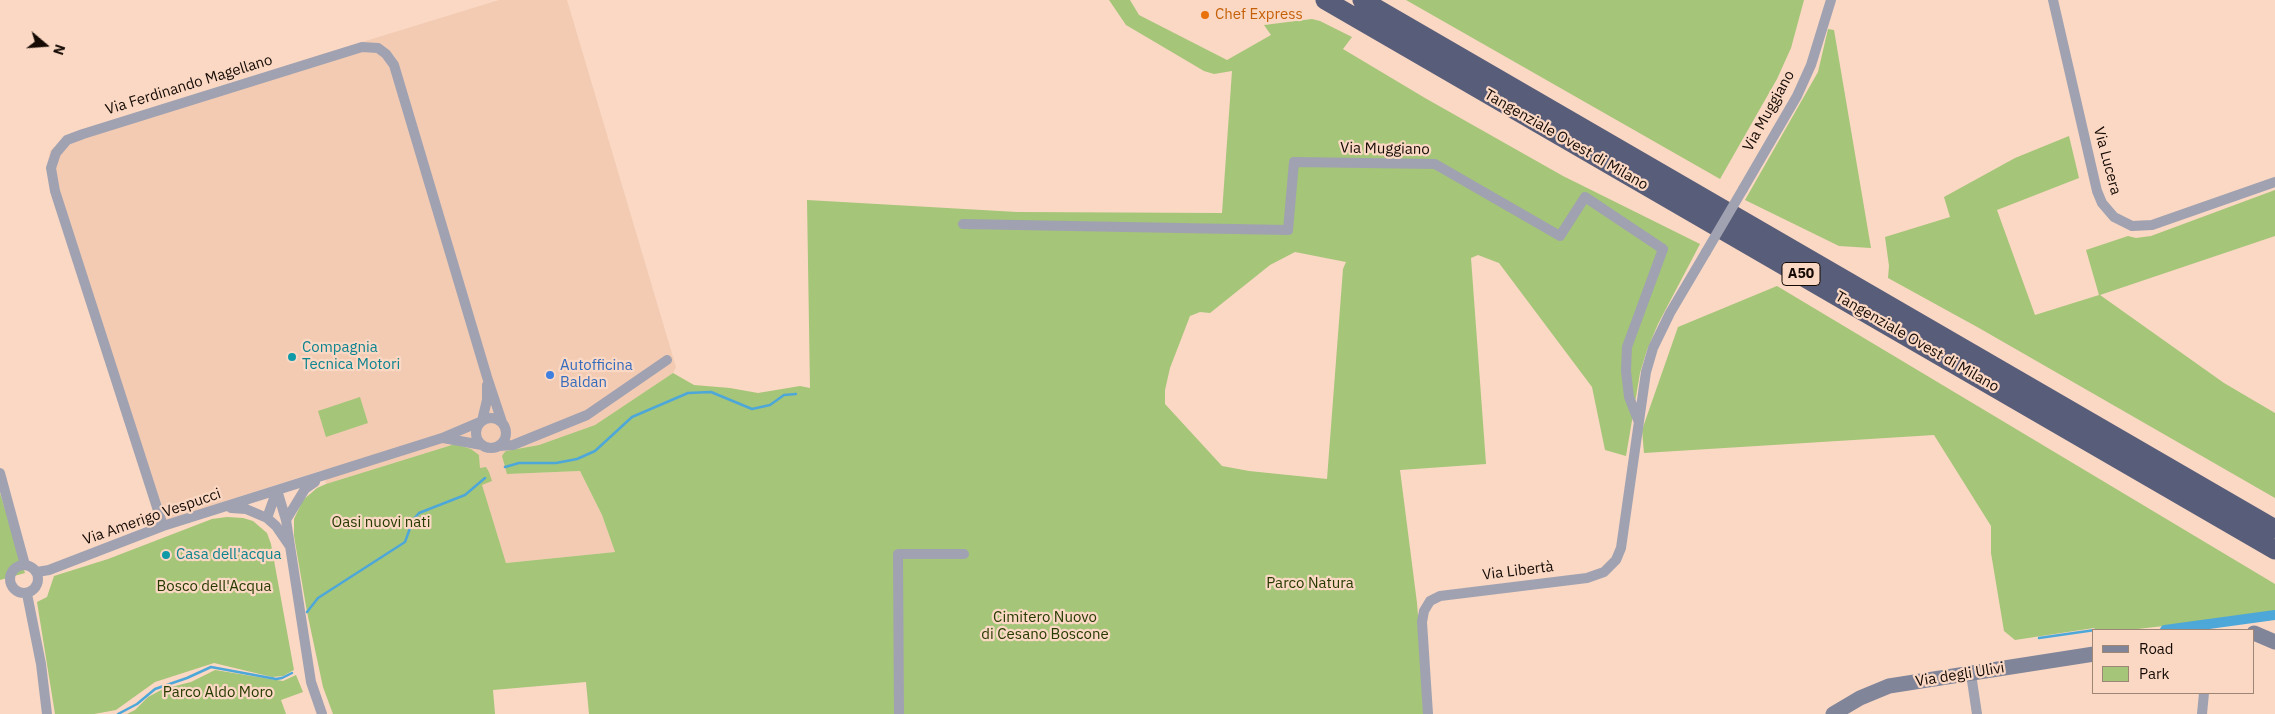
<!DOCTYPE html>
<html>
<head>
<meta charset="utf-8">
<style>
	body { margin:0 }
	#map { position:relative; width:2275px; height:714px; overflow:hidden; background:#fad8c4; font-family:"IBM Plex Sans",sans-serif }
	canvas { display:block }
	.legend { position:absolute; left:2092px; top:629px; width:162px; height:65px; box-sizing:border-box; background:#fad8c4; border:1px solid #9e8677; margin:0; padding:6px 9px; list-style:none; font-size:15px; color:#150a04 }
	.legend li { display:flex; align-items:center; gap:10px; height:25px }
	.legend b { width:25px; border:1px solid #9e8677 }
	.north { position:absolute; left:20px; top:20px; width:50px; height:50px; -webkit-text-stroke:4px #fad8c4; paint-order:stroke; rotate:108deg; font-size:14px; font-weight:700; line-height:20px; text-align:center; color:#150a04 }
	.north::after { content:''; display:block; margin:auto; width:18px; height:22px; background:#150a04; clip-path:polygon(50% 0,100% 100%,50% 72%,0 100%) }
</style>
</head>
<body>
<div id="map">
<canvas width="2275" height="714"></canvas>
<ul class="legend">
<li><b style="height:6px;background:#818599"></b>Road</li>
<li><b style="height:14px;background:#a5c578"></b>Park</li>
</ul>
<div class="north">N</div>
</div>
<script>
const g = document.querySelector('canvas').getContext('2d');
g.lineJoin = 'round';
function fillPath(path, color) { g.fillStyle = color; g.fill(path, 'evenodd'); }
const poly = rows => new Path2D(rows.map(r => 'M' + r).join(''));
function trace(path, color, width, dash) { g.strokeStyle = color; g.lineWidth = width; g.lineCap = dash ? 'butt' : 'round'; g.setLineDash(dash || []); g.stroke(path); }
function write(font, color, halo, rows, align = 'center') {
  g.font = font + ' "IBM Plex Sans",sans-serif'; g.lineWidth = 4.5; g.setLineDash([]); g.textBaseline = 'middle'; g.strokeStyle = halo; g.fillStyle = color; for (const [text, x, y, turn = 0] of rows) {
    g.save(); g.translate(x, y); g.rotate((+turn || 0) * Math.PI / 180); g.textAlign = isNaN(turn) ? turn : align; if (halo) g.strokeText(text, 0, 0); g.fillText(text, 0, 0); g.restore();
  }
}
fillPath(poly([
	[499,0,567,0,676,367,673,373,595,425,539,445,509,451,507,474,580,471,602,515,615,552,506,563,481,485,479,455,464,446,448,446,326,484,323,470,157,523,49,184,47,168,50,151,65,137,320,55]
]), '#f3cbb3');
fillPath(poly([
	[1109,0,1130,0,1139,15,1227,60,1271,35,1264,25,1312,19,1320,21,1352,37,1343,49,1425,98,1563,176,1700,244,1658,324,1647,350,1640,373,1626,456,1605,450,1592,387,1499,263,1478,255,1471,258,1486,464,1400,470,1417,603,1425,698,1424,714,589,714,586,682,493,690,495,714,333,714,323,687,307,612,294,536,294,519,303,500,317,488,326,484,455,444,471,449,479,455,480,468,486,467,489,472,492,481,482,485,506,563,615,552,602,515,580,471,507,474,502,456,504,453,506,451,539,445,595,425,673,373,694,385,730,388,758,393,800,386,810,388,807,200,1017,212,1222,213,1232,71,1214,74,1204,71,1126,25],
	[1295,252,1346,262,1343,269,1327,479,1249,471,1222,466,1165,404,1165,390,1170,368,1190,316,1200,312,1210,313,1270,265],
	[1406,0,1804,0,1791,48,1777,79,1720,179],
	[1828,29,1834,30,1871,248,1839,246,1745,200,1818,72],
	[2069,136,2079,178,1997,210,2035,315,2099,295,2086,250,2128,236,2136,238,2151,236,2275,190,2275,236,2100,295,2224,383,2275,413,2275,498,1979,328,1888,278,1889,266,1885,237,1950,217,1944,197,2015,158],
	[1777,286,2275,584,2275,611,2258,615,2129,630,2097,630,2094,628,2015,640,2004,631,1991,553,1991,526,1934,435,1644,453,1642,430,1678,327],
	[360,397,368,423,326,437,318,411],
	[0,493,25,573,0,580],
	[227,517,243,518,253,521,267,533,271,544,294,670,283,676,272,677,214,663,155,682,116,710,94,714,55,714,37,602,47,597,54,576,108,559,212,519],
	[215,670,283,681,296,675,303,692,281,700,286,714,127,714,135,710,148,697,163,689,191,682]
]), '#a5c578');
trace(poly([
	[505,467,519,463,556,463,577,459,595,451,632,417,688,393,711,392,752,409,770,405,784,395,796,394],
	[307,612,318,598,405,542,413,520,419,513,465,495,485,478],
	[2039,638,2095,630],
	[118,714,137,704,155,689,187,678,211,667,276,679,282,678,292,673]
]), '#4ea7d9', 2.5);
trace(poly([
	[2165,630,2275,615]
]), '#4ea7d9', 10);
trace(poly([
	[2053,0,2097,191,2102,203,2114,217,2132,226,2152,225,2275,182],
	[1743,189,1797,96,1811,65,1831,0],
	[963,224,1288,230,1294,162,1435,164,1560,236,1585,197,1663,249,1627,347,1626,371,1629,397,1638,420],
	'476 433a15 15 0 1 1 30 0a15 15 0 1 1-30 0Z',
	[443,438,482,445],
	[499,446,513,445,587,415,667,360],
	[0,473,25,565],
	[277,490,286,520,311,682,322,714],
	[231,508,246,509,267,518,276,526,289,545],
	[267,518,277,490],
	[286,520,305,489,315,482],
	[163,526,55,191,51,168,56,153,67,140,83,134,362,47,378,48,386,54,394,65,487,377,502,422],
	'10 579a14 14 0 1 1 28 0a14 14 0 1 1-28 0Z',
	[37,572,49,570,163,526,442,438,482,421,487,400,487,385],
	[27,594,41,664,47,714],
	[1971,674,1977,714],
	[899,714,898,554,964,554],
	[1428,714,1422,622,1424,611,1430,601,1440,596,1587,578,1604,572,1616,560,1621,548,1646,372,1653,348,1670,313,1706,252],
	[2202,714,2204,693]
]), '#a0a2b1', 10);
trace(poly([
	[2254,633,2275,642],
	[1833,714,1860,698,1889,686,2094,654]
]), '#818599', 15);
trace(poly([
	[1325,0,2275,550],
	[1362,0,2275,529]
]), '#585d79', 19);
trace(poly([
	[1706,252,1743,189]
]), '#a0a2b1', 10);
for (const [x, y, r, color] of [
	[1205,15,5,"#e8710a"],
	[292,357,5,"#0f9aa8"],
	[550,375,5,"#3f7fe0"],
	[166,555,5,"#0f9aa8"]
]) { const dot = new Path2D(); dot.arc(x, y, r, 0, 2 * Math.PI); g.fillStyle = color; g.fill(dot); trace(dot, '#fad8c4', 2); }
for (const [x, y, w] of [
	[1801,274,38]
]) { const box = new Path2D(); box.roundRect(x - w / 2, y - 11.5, w, 23, 4); g.fillStyle = '#fad8c4'; g.fill(box); trace(box, '#150a04', 1); }
write('bold 14px', '#150a04', null, [
	["A50",1801,274]
]);
write('15px', '#c56008', '#fad8c4', [
	["Chef Express",1215,15]
], 'left');
write('15px', '#150a04', '#fad8c4', [
	["Via Ferdinando Magellano",189,85,-17],
	["Via Muggiano",1769,111,-61],
	["Tangenziale Ovest di Milano",1566,140,30],
	["Via Muggiano",1385,149,1],
	["Via Lucera",2107,161,75],
	["Tangenziale Ovest di Milano",1917,342,30],
	["Via Amerigo Vespucci",152,517,-19],
	["Via Libertà",1518,571,-7],
	["Via degli Ulivi",1960,675,-9]
]);
write('15px', '#0d838f', '#fad8c4', [
	["Compagnia",302,348],
	["Tecnica Motori",302,365],
	["Casa dell'acqua",176,555]
], 'left');
write('15px', '#366cbe', '#fad8c4', [
	["Autofficina",560,366],
	["Baldan",560,383]
], 'left');
write('15px', '#273a00', '#fad8c4', [
	["Oasi nuovi nati",381,523],
	["Parco Natura",1310,584],
	["Bosco dell'Acqua",214,587],
	["Cimitero Nuovo",1045,618],
	["di Cesano Boscone",1045,635],
	["Parco Aldo Moro",218,693]
]);
</script>
</body>
</html>
